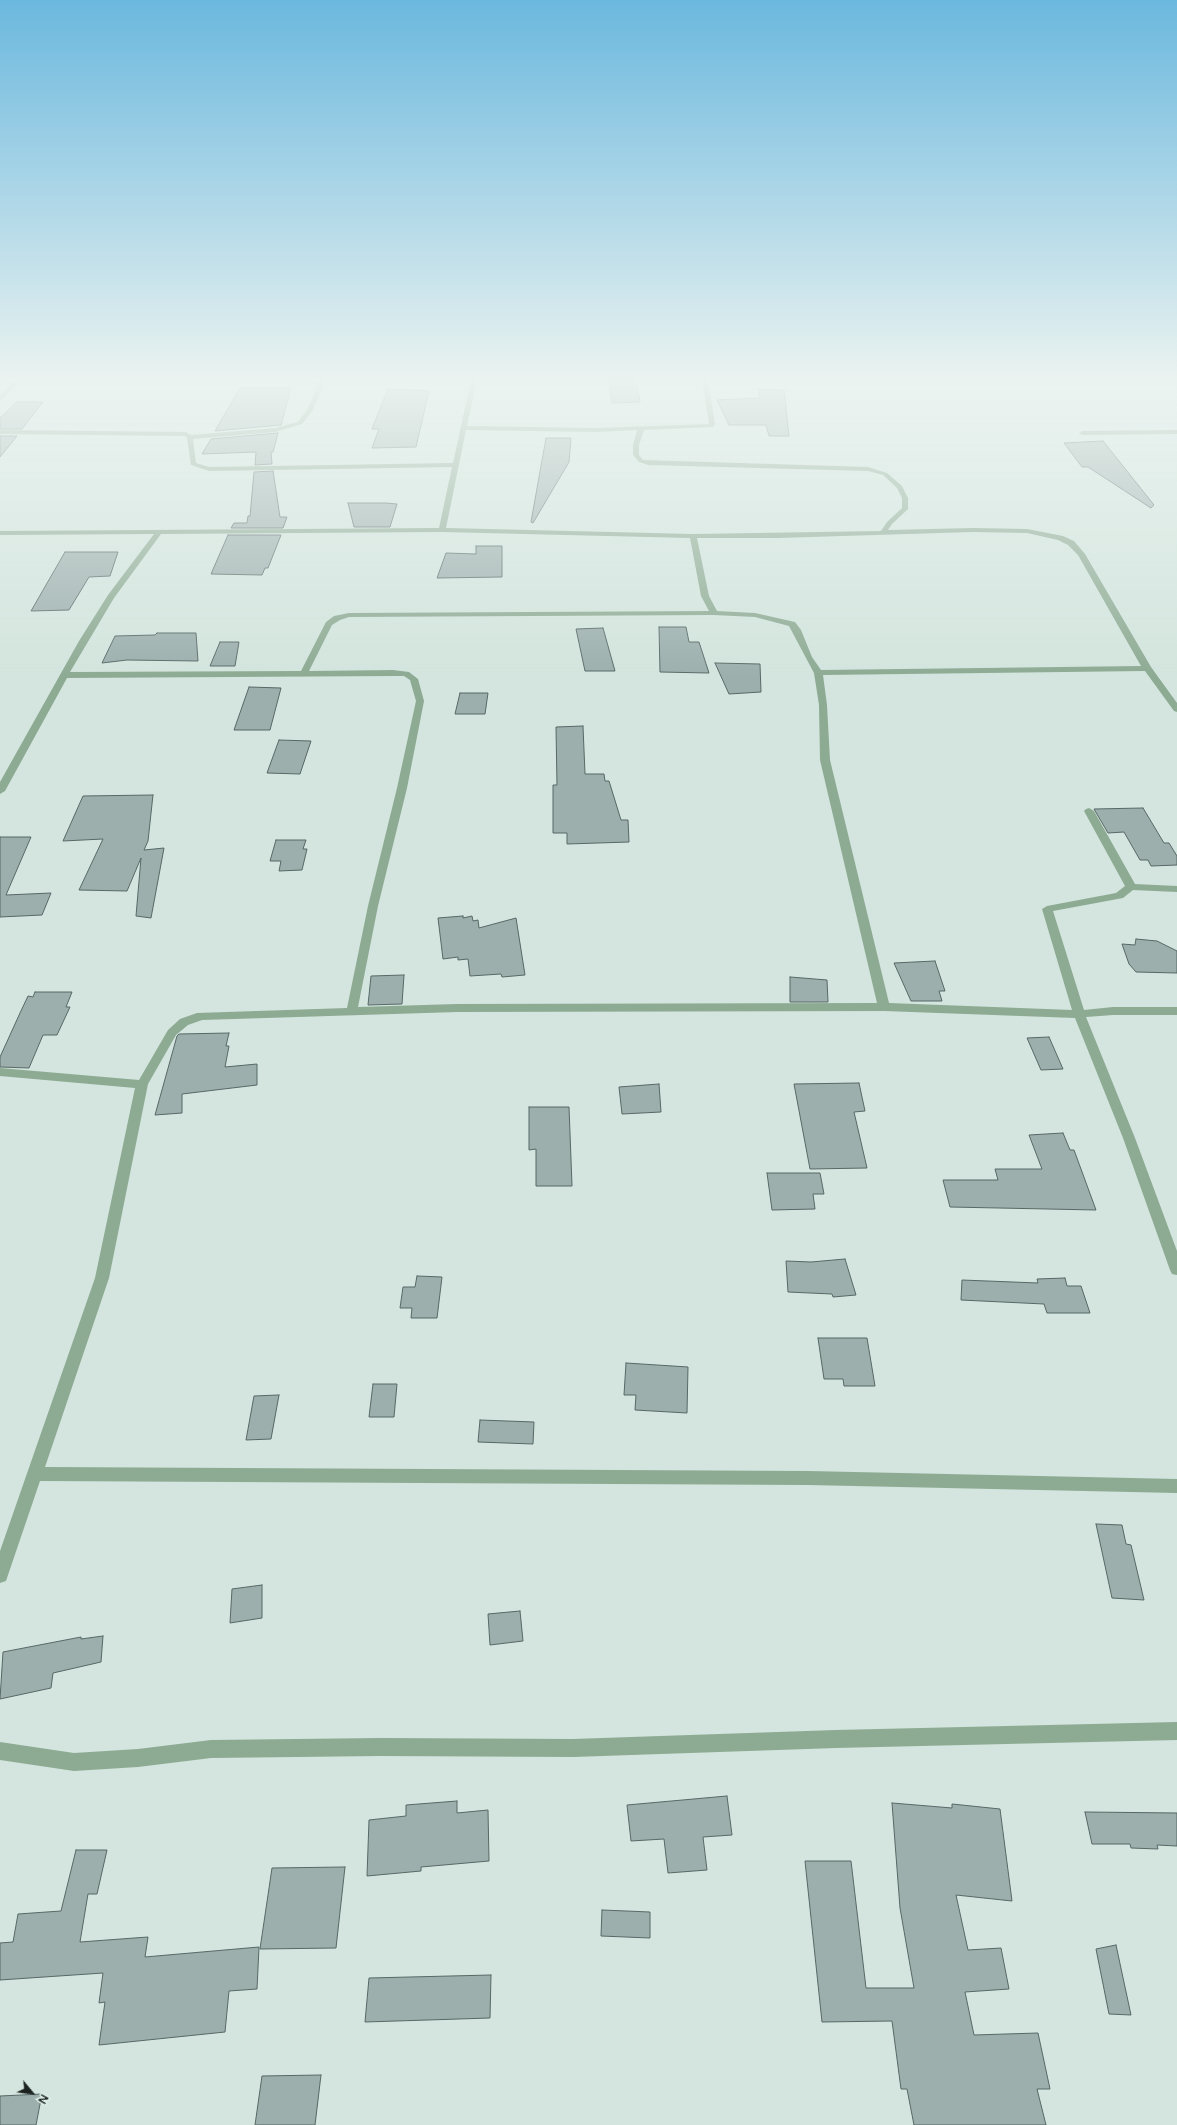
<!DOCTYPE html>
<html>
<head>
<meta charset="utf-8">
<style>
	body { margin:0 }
	#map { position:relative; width:1177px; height:2125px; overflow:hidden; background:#d3e5de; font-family:"Varela Round",sans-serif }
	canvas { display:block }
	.north { position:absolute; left:12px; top:2073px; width:40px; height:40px; -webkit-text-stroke:3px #e0f2eb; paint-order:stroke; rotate:119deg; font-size:11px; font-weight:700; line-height:16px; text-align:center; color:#1b221f }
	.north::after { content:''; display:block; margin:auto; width:14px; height:18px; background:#1b221f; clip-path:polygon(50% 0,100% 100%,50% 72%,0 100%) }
</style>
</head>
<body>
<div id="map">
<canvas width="1177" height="2125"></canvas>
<div class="north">N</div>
</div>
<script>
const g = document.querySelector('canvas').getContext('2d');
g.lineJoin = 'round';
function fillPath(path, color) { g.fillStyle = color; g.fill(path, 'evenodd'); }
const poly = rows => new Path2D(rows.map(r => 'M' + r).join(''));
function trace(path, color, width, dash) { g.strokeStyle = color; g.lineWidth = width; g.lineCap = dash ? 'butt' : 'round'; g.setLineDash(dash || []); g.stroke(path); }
const building = poly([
	[609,380,636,380,640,402,612,403,609,380],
	[240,388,291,388,281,425,215,431,240,388],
	[388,389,429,391,416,447,372,448,379,429,372,429,388,389],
	[758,389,784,390,789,436,769,436,766,425,729,425,717,400,760,398,758,389],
	[17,402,43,402,22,429,0,429,0,418,17,402],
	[278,433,273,452,271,452,272,464,255,465,256,452,202,454,211,439,278,433],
	[0,436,17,436,0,457,0,436],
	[546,438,571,438,569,462,533,523,531,522,546,438],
	[1103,441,1154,505,1151,508,1088,467,1082,467,1064,443,1103,441],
	[273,471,280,517,287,517,283,528,231,528,234,523,247,523,248,516,250,516,254,472,273,471],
	[348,503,386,503,397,504,390,527,354,527,348,503],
	[228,535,281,535,268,568,265,568,262,575,211,574,228,535],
	[476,546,502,546,502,577,437,578,446,553,476,554,476,546],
	[65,552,118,552,110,576,89,577,69,610,31,611,65,552],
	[659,627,686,627,689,642,699,642,709,673,660,672,659,627],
	[603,628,615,671,585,671,576,629,603,628],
	[157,633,196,633,198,661,127,660,102,663,115,636,155,635,157,633],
	[220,642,239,642,235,666,210,666,220,642],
	[715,663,760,664,761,692,729,694,715,663],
	[249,687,281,688,270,730,234,730,249,687],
	[460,693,488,693,485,714,455,714,460,693],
	[583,726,585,774,604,774,605,781,609,781,621,820,628,820,629,842,567,844,567,833,553,833,553,785,557,785,556,727,583,726],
	[279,740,311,741,300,774,267,773,279,740],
	[153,795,148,841,144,850,164,848,151,918,136,916,141,858,127,891,79,890,103,839,63,841,83,796,153,795],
	[1143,808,1164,843,1169,843,1177,856,1177,865,1151,866,1148,860,1140,860,1124,832,1108,833,1094,809,1143,808],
	[0,837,31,837,6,895,51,893,42,915,0,917,0,837],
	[276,840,306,840,303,849,307,849,302,870,279,871,281,861,270,861,276,840],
	[463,916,463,918,472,916,473,921,478,920,479,928,516,918,525,975,502,977,501,974,470,976,468,959,458,960,458,957,443,959,438,918,463,916],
	[1136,939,1157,941,1177,951,1177,973,1136,972,1129,964,1122,944,1135,945,1136,939],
	[935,961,945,991,939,991,942,1001,911,1001,894,963,935,961],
	[404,975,402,1004,368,1005,371,976,404,975],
	[790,977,827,980,828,1002,790,1002,790,977],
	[35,992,72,992,66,1007,70,1007,57,1035,43,1035,29,1068,0,1067,0,1057,20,1013,28,996,33,997,35,992],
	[229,1033,226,1046,229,1046,225,1067,257,1064,257,1085,182,1094,182,1113,155,1115,177,1036,179,1034,229,1033],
	[1049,1037,1063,1069,1041,1070,1027,1038,1049,1037],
	[859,1083,865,1111,854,1112,867,1168,810,1169,794,1084,859,1083],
	[659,1084,661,1112,622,1114,619,1087,659,1084],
	[529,1107,569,1107,572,1186,536,1186,536,1149,529,1150,529,1107],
	[1063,1133,1070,1150,1074,1150,1096,1210,950,1207,943,1180,998,1180,995,1169,1042,1169,1029,1135,1063,1133],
	[767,1173,820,1173,824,1194,813,1194,815,1209,772,1210,767,1173],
	[845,1259,856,1295,833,1297,832,1294,788,1292,786,1261,811,1262,845,1259],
	[417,1276,442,1277,437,1318,411,1318,412,1308,400,1308,403,1287,415,1287,417,1276],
	[1065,1278,1067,1286,1081,1286,1090,1313,1047,1313,1044,1304,961,1300,962,1280,1038,1283,1037,1279,1065,1278],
	[818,1338,867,1338,875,1386,844,1386,843,1379,824,1379,818,1338],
	[626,1363,688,1367,687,1413,635,1410,636,1395,624,1395,626,1363],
	[373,1384,397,1384,394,1417,369,1417,373,1384],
	[279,1395,271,1439,246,1440,254,1396,279,1395],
	[480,1420,534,1422,533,1444,478,1442,480,1420],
	[1096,1524,1122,1525,1126,1544,1131,1545,1144,1600,1112,1598,1096,1524],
	[262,1585,262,1618,230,1623,232,1589,262,1585],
	[520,1611,523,1641,490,1645,488,1614,520,1611],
	[103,1636,101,1662,53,1673,51,1688,0,1699,3,1652,81,1637,81,1639,103,1636],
	[727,1796,732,1835,703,1837,707,1870,668,1873,664,1839,631,1841,627,1805,727,1796],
	[457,1801,457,1813,488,1810,489,1861,421,1867,421,1871,367,1876,369,1820,406,1816,406,1805,457,1801],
	[892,1803,952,1808,952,1804,1000,1809,1012,1901,956,1895,968,1950,1001,1948,1009,1989,965,1992,974,2035,1038,2033,1050,2089,1037,2089,1046,2125,914,2125,907,2089,901,2089,892,2021,822,2022,805,1861,851,1861,866,1988,914,1988,900,1908,892,1803],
	[1085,1812,1177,1813,1177,1846,1157,1845,1158,1849,1131,1848,1130,1844,1092,1844,1085,1812],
	[76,1850,107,1850,97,1894,88,1894,80,1942,148,1937,145,1957,259,1947,257,1989,229,1991,225,2032,99,2045,105,2002,99,2003,103,1973,0,1980,0,1943,13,1942,18,1914,61,1911,76,1850],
	[345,1867,336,1948,260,1949,272,1868,345,1867],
	[602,1910,650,1912,650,1938,601,1936,602,1910],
	[1116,1945,1131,2015,1109,2014,1096,1949,1116,1945],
	[491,1975,490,2018,365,2022,369,1978,491,1975],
	[321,2075,315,2125,255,2125,262,2076,321,2075],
	[42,2094,36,2125,0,2125,0,2096,42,2094]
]);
fillPath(building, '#9cafad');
trace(building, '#576866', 1);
fillPath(poly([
	[15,380,22,380,0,401,0,396,15,380],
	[320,380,326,380,313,410,302,424,275,432,193,439,196,463,209,467,453,463,471,380,477,380,467,426,597,428,709,424,702,380,708,380,715,424,713,427,644,430,639,445,639,455,643,460,868,467,887,473,902,486,908,498,908,509,892,524,888,530,973,528,1027,529,1063,536,1074,541,1085,554,1151,667,1177,703,1177,712,1174,711,1145,671,823,675,827,705,830,760,889,1003,1072,1010,1042,909,1047,906,1116,893,1125,886,1084,811,1086,809,1089,808,1094,811,1135,884,1177,886,1177,892,1133,890,1123,898,1053,911,1084,1010,1113,1007,1177,1007,1177,1015,1113,1015,1086,1017,1135,1138,1177,1251,1177,1275,1172,1274,1170,1270,1123,1138,1075,1018,884,1011,457,1012,202,1020,188,1025,176,1035,148,1084,109,1278,45,1467,808,1471,1177,1479,1177,1493,808,1485,40,1481,8,1575,6,1581,0,1583,0,1551,95,1278,135,1088,0,1076,0,1068,139,1080,168,1030,180,1019,197,1013,347,1008,368,906,397,788,416,701,410,680,404,676,393,676,67,678,5,791,0,794,0,782,79,641,108,595,154,534,0,535,0,531,439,528,452,467,209,471,191,465,187,438,185,436,0,434,0,430,186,432,191,435,275,428,298,422,307,410,320,380],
	[466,430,597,432,637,430,633,445,633,455,639,462,648,465,868,471,883,475,897,488,902,498,902,508,887,522,881,531,693,534,446,528,466,430],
	[442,532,690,538,701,596,709,611,349,613,334,616,326,622,301,671,70,672,114,598,161,534,442,532],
	[973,532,1027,533,1058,540,1068,545,1078,555,1141,666,821,670,812,657,801,630,795,622,755,613,717,611,709,596,697,538,778,538,973,532],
	[714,615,755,617,789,626,814,673,819,705,820,760,877,1003,457,1004,358,1007,378,906,407,788,424,701,418,679,409,672,393,670,309,671,332,625,340,620,349,617,714,615],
	[1177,430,1177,434,1082,435,1079,433,1082,431,1177,430],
	[1177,1722,1177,1740,836,1748,573,1757,381,1756,211,1758,138,1767,74,1771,0,1760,0,1742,74,1753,138,1749,211,1740,381,1738,573,1739,836,1730,1177,1722]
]), '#8daa93');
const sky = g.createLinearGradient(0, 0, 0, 678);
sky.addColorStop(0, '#6bb8de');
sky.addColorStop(0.56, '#ebf3f0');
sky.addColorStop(1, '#ebf3f000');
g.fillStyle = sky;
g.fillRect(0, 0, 1177, 678);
</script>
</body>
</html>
